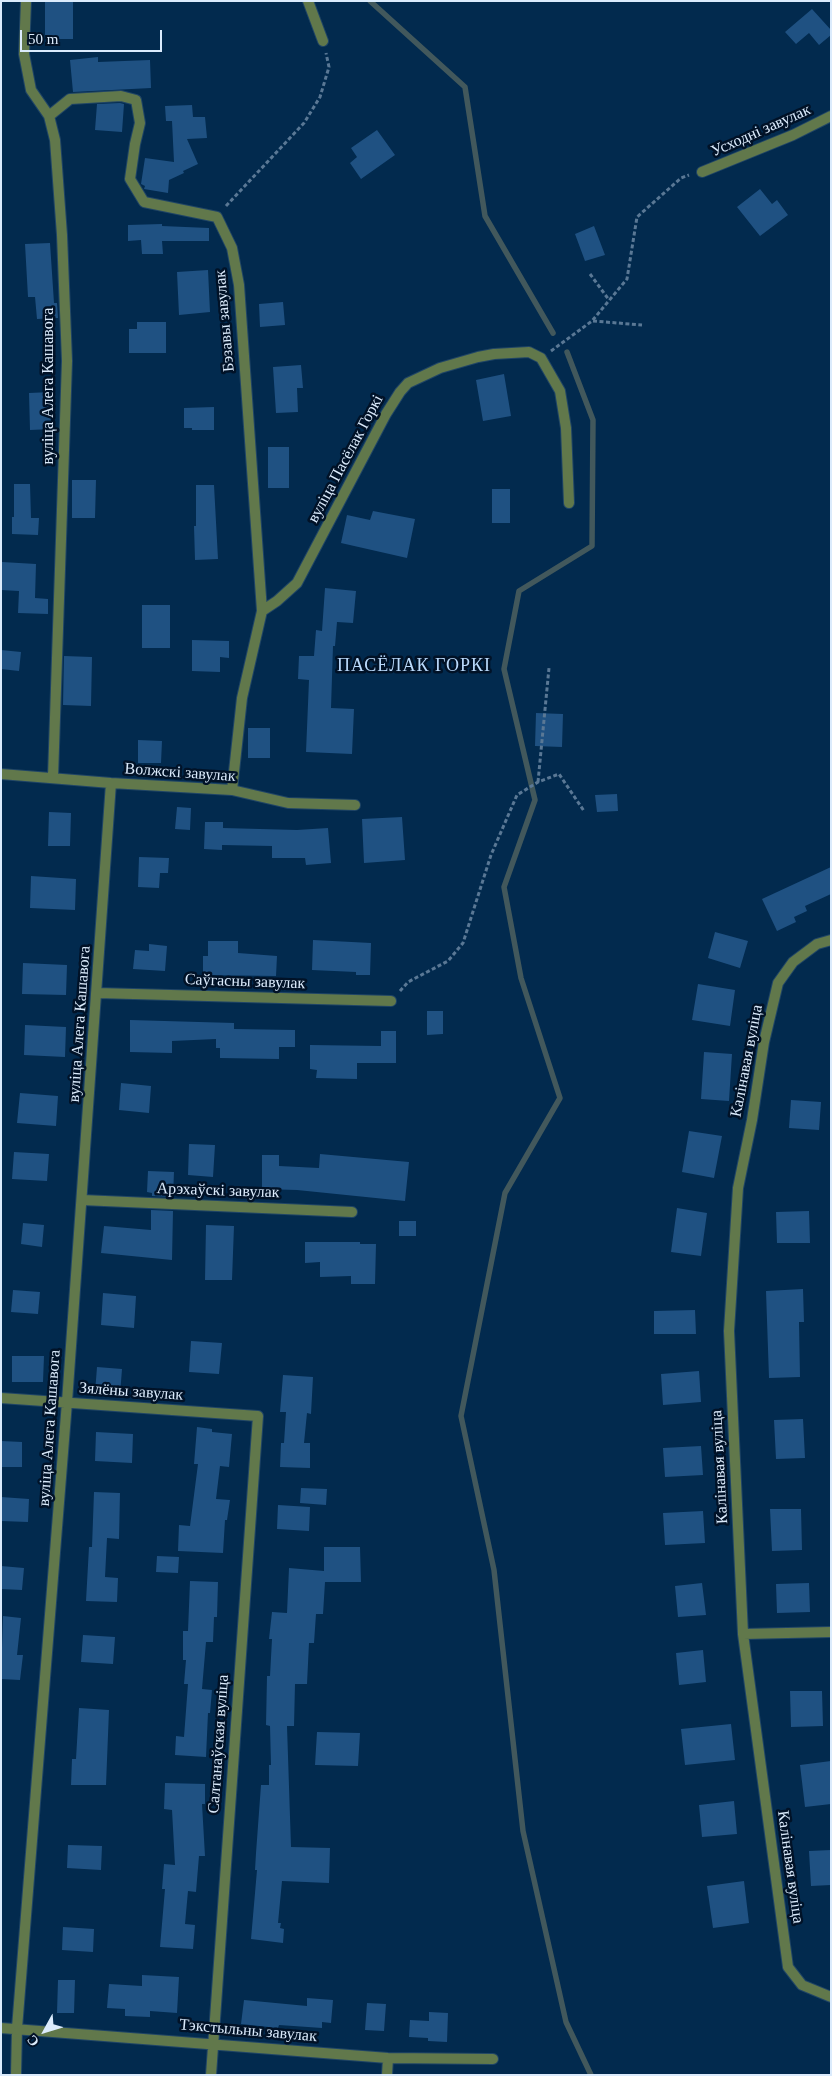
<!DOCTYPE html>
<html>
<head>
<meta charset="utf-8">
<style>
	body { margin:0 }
	#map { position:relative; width:832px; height:2076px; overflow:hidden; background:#022a4e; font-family:Georgia,serif }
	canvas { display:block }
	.frame { position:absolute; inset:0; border:2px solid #dbebfc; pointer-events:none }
	.north { position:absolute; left:20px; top:2006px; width:50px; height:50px; -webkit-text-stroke:4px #011227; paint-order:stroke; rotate:231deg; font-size:14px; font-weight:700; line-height:20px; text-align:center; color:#dbebfc }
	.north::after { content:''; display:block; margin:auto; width:18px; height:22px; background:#dbebfc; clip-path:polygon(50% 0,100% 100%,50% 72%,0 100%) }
	.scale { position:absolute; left:20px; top:30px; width:142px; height:22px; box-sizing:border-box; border:2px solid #dbebfc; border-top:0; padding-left:6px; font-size:15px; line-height:18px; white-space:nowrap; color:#dbebfc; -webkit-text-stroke:4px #011227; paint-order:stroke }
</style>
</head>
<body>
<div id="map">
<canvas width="832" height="2076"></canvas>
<div class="frame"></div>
<div class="north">С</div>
<div class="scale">50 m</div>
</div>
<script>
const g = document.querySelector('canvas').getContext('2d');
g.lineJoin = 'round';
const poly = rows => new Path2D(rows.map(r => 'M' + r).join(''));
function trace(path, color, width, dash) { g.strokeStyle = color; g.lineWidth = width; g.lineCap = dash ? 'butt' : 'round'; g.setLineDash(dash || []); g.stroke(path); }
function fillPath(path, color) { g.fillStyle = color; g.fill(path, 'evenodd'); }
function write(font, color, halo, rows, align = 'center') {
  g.font = font + ' Georgia,serif'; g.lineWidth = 5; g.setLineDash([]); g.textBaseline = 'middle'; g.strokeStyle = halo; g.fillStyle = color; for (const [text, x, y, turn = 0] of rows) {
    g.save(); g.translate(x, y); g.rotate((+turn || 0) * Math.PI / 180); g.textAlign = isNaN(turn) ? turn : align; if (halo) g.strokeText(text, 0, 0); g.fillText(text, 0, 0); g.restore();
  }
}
trace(poly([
	[370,1,465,87,485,216,553,333],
	[567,352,593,420,592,546,519,591,504,669,535,800,504,887,521,978,560,1098,505,1193,461,1416,494,1570,523,1831,566,2022,591,2075]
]), '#42585c', 5.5);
fillPath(poly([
	[45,1,73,1,73,39,45,39],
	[812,9,831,30,831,35,819,45,809,33,796,44,785,32],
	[98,57,98,62,150,60,151,88,73,92,70,60],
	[120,103,124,104,122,132,95,130,97,104],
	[192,105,193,117,205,117,207,138,187,139,198,164,183,171,184,173,169,180,168,193,144,189,145,186,141,184,145,158,174,162,172,121,166,121,165,106],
	[377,130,395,155,361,179,350,163,357,157,351,148],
	[760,189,772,204,777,200,788,215,760,236,737,207],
	[162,224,162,226,209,228,209,241,162,241,163,254,142,254,141,240,128,241,128,225],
	[594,226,605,255,585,261,575,234],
	[50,243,54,303,57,303,58,318,37,319,35,297,28,297,25,244],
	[208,270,210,312,179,315,177,272],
	[283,302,285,325,260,327,259,304],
	[137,322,166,322,166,353,129,353,129,329,137,329],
	[301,365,303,388,297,388,298,412,276,413,273,367],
	[504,374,511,416,483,421,476,380],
	[51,392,52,429,30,430,29,393],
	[214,407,214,430,192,430,192,428,184,428,184,408],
	[268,447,289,447,289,488,268,488],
	[72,480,96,480,95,518,72,518],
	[14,484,30,484,31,518,39,518,38,535,12,534,12,517,14,517],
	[196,485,214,485,218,559,195,560,194,526,196,526],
	[492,489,510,489,510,523,492,523],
	[373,511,415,519,407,558,341,543,347,515,370,520],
	[2,562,36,564,35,598,48,599,48,614,18,613,19,591,1,590],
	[325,588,356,591,353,623,337,622,335,646,333,646,331,708,354,709,352,754,306,752,309,680,298,679,299,656,314,656,316,630,322,631],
	[142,605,170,605,170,648,142,648],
	[192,640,229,641,229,658,220,657,220,672,192,671],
	[1,650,21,652,19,671,1,669],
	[64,656,92,657,91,706,63,705],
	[536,713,563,714,562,747,535,746],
	[248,728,270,728,270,758,248,758],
	[138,740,162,741,161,763,138,763],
	[617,794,618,811,597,812,595,795],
	[177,807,191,808,190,830,175,829],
	[49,812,71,813,70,846,48,846],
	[402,817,405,860,364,863,362,819],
	[205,822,223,822,223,828,297,830,328,828,331,863,306,865,305,858,272,858,272,846,222,845,222,850,204,849],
	[139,857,169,858,168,873,160,873,159,888,138,887],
	[831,867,831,894,805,906,807,911,794,917,796,922,777,931,762,899],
	[31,876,76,879,75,910,30,908],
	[715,932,748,941,740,968,708,958],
	[313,940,371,943,370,975,356,975,356,972,312,970],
	[208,941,238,941,238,953,277,956,276,976,203,975,203,956,208,956],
	[149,944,167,946,165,971,133,969,135,950,149,951],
	[23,963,67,965,66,995,22,994],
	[698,984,735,990,730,1026,692,1020],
	[427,1011,443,1011,443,1034,427,1035],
	[130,1020,234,1023,234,1029,295,1030,295,1047,279,1047,279,1059,220,1058,220,1048,216,1048,216,1039,172,1041,172,1053,130,1052],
	[25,1025,66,1027,65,1057,24,1055],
	[381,1031,396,1031,396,1063,357,1063,357,1079,316,1078,317,1070,310,1069,310,1045,381,1046],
	[704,1052,732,1054,729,1101,701,1099],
	[121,1083,151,1086,149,1113,119,1110],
	[20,1093,58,1096,56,1126,17,1123],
	[791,1100,821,1102,819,1130,789,1128],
	[689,1131,722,1136,714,1178,682,1172],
	[189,1144,215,1145,213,1177,188,1175],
	[14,1152,49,1154,47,1181,12,1179],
	[320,1154,409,1162,405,1201,297,1190,262,1189,262,1155,279,1155,279,1166,319,1168],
	[148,1171,174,1172,173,1197,152,1196,152,1193,147,1192],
	[677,1208,707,1213,701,1256,671,1252],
	[151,1210,173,1211,172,1260,101,1253,104,1226,151,1230],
	[809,1211,810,1243,777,1243,776,1212],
	[399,1221,416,1221,416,1236,399,1236],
	[23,1223,44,1225,42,1247,21,1244],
	[206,1225,234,1226,232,1280,205,1280],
	[305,1242,360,1242,360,1244,376,1244,375,1284,351,1284,351,1276,320,1277,320,1262,305,1263],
	[803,1289,804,1322,799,1322,800,1377,769,1378,766,1291],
	[13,1290,40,1292,38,1314,11,1312],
	[103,1293,136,1296,134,1328,101,1325],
	[695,1310,696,1334,654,1334,654,1311],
	[191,1341,222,1343,219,1374,189,1372],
	[12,1356,44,1356,43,1382,12,1382],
	[97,1367,122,1369,120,1395,95,1393],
	[699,1371,701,1402,663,1405,661,1374],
	[283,1375,313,1377,311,1414,307,1413,304,1443,310,1443,310,1468,280,1467,281,1443,284,1443,286,1412,280,1412],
	[803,1419,805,1458,776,1459,774,1420],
	[197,1427,212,1429,212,1432,232,1434,229,1467,220,1466,216,1499,230,1500,227,1520,225,1520,223,1553,178,1551,179,1525,190,1526,198,1464,194,1464],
	[96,1432,133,1434,132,1463,95,1461],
	[1,1441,22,1442,22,1467,1,1467],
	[701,1446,703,1475,665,1477,663,1448],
	[301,1488,327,1489,326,1505,300,1503],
	[94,1492,120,1493,119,1539,107,1538,105,1577,118,1578,117,1602,86,1601,89,1547,92,1547],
	[1,1497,29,1499,28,1522,1,1521],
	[278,1505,310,1507,309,1531,277,1529],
	[770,1509,801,1509,802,1550,772,1551],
	[703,1511,705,1543,665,1545,663,1513],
	[324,1547,360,1547,361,1582,325,1582,323,1614,316,1614,314,1643,309,1643,307,1684,295,1684,294,1726,287,1726,291,1847,330,1848,329,1883,282,1881,278,1923,281,1923,280,1928,284,1929,283,1943,251,1939,257,1870,255,1870,256,1853,261,1785,269,1785,269,1765,271,1765,270,1726,266,1725,267,1676,270,1676,272,1639,269,1639,272,1612,287,1613,289,1568,324,1571],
	[157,1556,179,1557,178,1573,156,1572],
	[1,1566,24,1568,22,1590,1,1589],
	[190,1581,218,1582,217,1617,214,1617,213,1642,206,1642,202,1689,212,1690,210,1713,208,1713,206,1757,175,1755,176,1736,184,1737,188,1684,184,1684,186,1660,183,1660,183,1631,188,1631],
	[702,1583,706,1615,678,1617,675,1586],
	[809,1583,810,1612,777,1613,776,1584],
	[3,1616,21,1618,17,1655,23,1655,20,1680,1,1679],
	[83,1635,115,1637,113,1664,81,1662],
	[703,1650,706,1682,679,1685,676,1653],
	[790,1691,822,1691,823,1726,791,1727],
	[79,1708,109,1710,106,1785,71,1785,72,1759,76,1759],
	[731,1724,735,1760,685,1765,681,1729],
	[317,1732,360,1733,358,1766,315,1765],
	[831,1761,831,1804,805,1807,800,1765],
	[165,1783,205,1784,205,1804,202,1804,205,1856,199,1856,196,1892,188,1891,185,1924,195,1925,193,1949,160,1947,165,1889,162,1889,164,1864,175,1865,172,1810,164,1809],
	[734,1801,737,1834,702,1837,699,1805],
	[68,1845,102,1846,101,1870,67,1868],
	[831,1850,831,1885,811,1886,809,1851],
	[744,1881,749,1923,713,1928,707,1886],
	[63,1927,94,1929,93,1952,62,1950],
	[142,1975,179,1977,177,2013,150,2011,150,2017,125,2016,125,2009,107,2008,109,1984,142,1986],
	[58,1980,75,1980,74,2013,57,2013],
	[307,1998,333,2000,331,2023,322,2022,322,2028,279,2025,278,2028,241,2024,244,2000,307,2006],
	[367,2003,386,2004,384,2031,365,2030],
	[429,2012,448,2013,447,2042,428,2041,428,2038,409,2037,410,2020,429,2021]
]), '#1f5182');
const minor = poly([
	[26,1,24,54,31,90,49,116,55,140,62,235,67,361,53,777],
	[308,1,323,41],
	[49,116,70,99,121,96,136,100,140,123,135,144,130,179,144,202,217,217,232,248,239,285,262,611,242,698,232,790],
	[702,172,793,135,831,116],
	[262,611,277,601,297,583,386,414,400,392,408,383,440,368,478,357,494,354,529,352,541,358,560,391,566,428,569,503],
	[1,774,111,783,232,790,288,803,355,805],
	[831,940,817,944,793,962,778,983,764,1042,752,1120,738,1188,729,1331,743,1634,788,1967,802,1985,831,1997],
	[97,993,391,1001],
	[82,1200,352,1212],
	[1,1398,258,1416,211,2075],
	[743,1634,831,1632],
	[1,2028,388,2058,493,2059],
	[16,2075,17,2028,67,1402,111,783],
	[387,2075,388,2058]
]);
trace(minor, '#204566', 12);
trace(poly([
	[226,206,304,123,320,97,329,67,326,53],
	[590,274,609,300],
	[593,321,642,325],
	[551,351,592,321,627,279,637,217,681,178,689,175],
	[538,782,549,668],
	[400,991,408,982,448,961,463,943,491,855,517,795,538,782,559,774,584,811]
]), '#5a7895', 3, [4, 2.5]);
trace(minor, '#61784b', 10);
write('16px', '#dbebfc', '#011227', [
	["Усходні завулак",761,131,-24],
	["Бэзавы завулак",225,321,-95],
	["вуліца Алега Кашавога",49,386,-90],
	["вуліца Пасёлак Горкі",346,459,-62],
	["Волжскі завулак",180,773,4],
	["Саўгасны завулак",245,982,2],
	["вуліца Алега Кашавога",80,1024,-86],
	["Калінавая вуліца",747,1061,-79],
	["Арэхаўскі завулак",218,1191,2],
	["Зялёны завулак",131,1392,4],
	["вуліца Алега Кашавога",50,1428,-86],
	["Калінавая вуліца",720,1467,-93],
	["Салтанаўская вуліца",219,1744,-86],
	["Калінавая вуліца",790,1867,82],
	["Тэкстыльны завулак",248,2031,5]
]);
g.letterSpacing = '1px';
write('18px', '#badafc', '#011227', [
	["ПАСЁЛАК ГОРКІ",414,666]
]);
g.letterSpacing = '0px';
</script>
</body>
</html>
